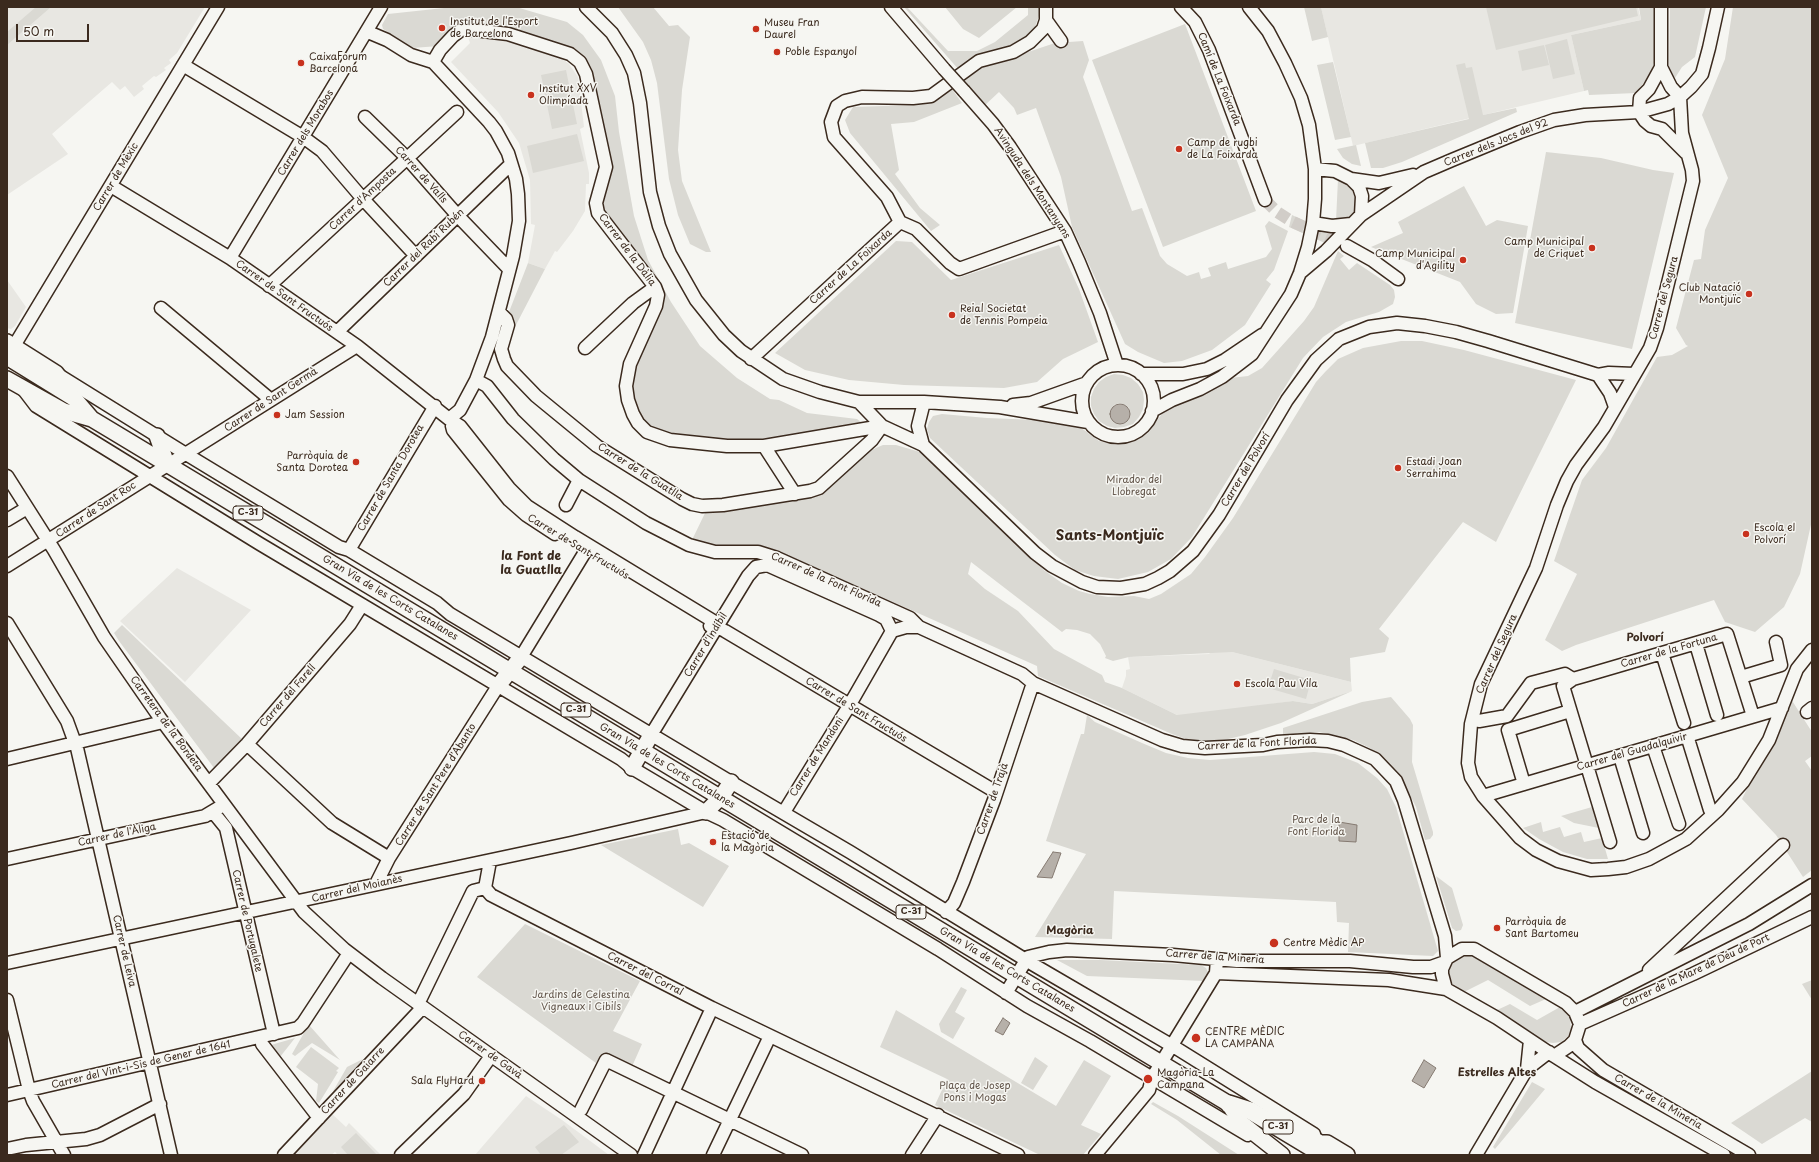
<!DOCTYPE html>
<html>
<head>
<meta charset="utf-8">
<style>
	body { margin:0 }
	#map { position:relative; width:1819px; height:1162px; overflow:hidden; background:#f6f6f2; font-family:"Playpen Sans",sans-serif }
	canvas { display:block }
	.frame { position:absolute; inset:0; border:8px solid #3b2a1e; pointer-events:none }
	.scale { position:absolute; left:16px; top:24px; width:73px; height:18px; box-sizing:border-box; border:2px solid #3b2a1e; border-top:0; padding-left:5px; font-size:12px; line-height:14px; white-space:nowrap; color:#3b2a1e; -webkit-text-stroke:3px #f6f6f2; paint-order:stroke }
</style>
</head>
<body>
<div id="map">
<canvas width="1819" height="1162"></canvas>
<div class="frame"></div>
<div class="scale">50 m</div>
</div>
<script>
const g = document.querySelector('canvas').getContext('2d');
g.lineJoin = 'round';
function fillPath(path, color) { g.fillStyle = color; g.fill(path, 'evenodd'); }
const poly = rows => new Path2D(rows.map(r => 'M' + r).join(''));
function trace(path, color, width, dash) { g.strokeStyle = color; g.lineWidth = width; g.lineCap = dash ? 'butt' : 'round'; g.setLineDash(dash || []); g.stroke(path); }
function write(font, color, halo, rows, align = 'center') {
  g.font = font + ' "Playpen Sans",sans-serif'; g.lineWidth = 3; g.setLineDash([]); g.textBaseline = 'middle'; g.strokeStyle = halo; g.fillStyle = color; for (const [text, x, y, turn = 0] of rows) {
    g.save(); g.translate(x, y); g.rotate((+turn || 0) * Math.PI / 180); g.textAlign = isNaN(turn) ? turn : align; if (halo) g.strokeText(text, 0, 0); g.fillText(text, 0, 0); g.restore();
  }
}
fillPath(poly([
	[7,7,205,7,177,53,169,60,171,63,164,68,166,70,156,77,154,76,142,86,144,89,134,97,125,86,120,90,112,82,52,134,68,154,7,195],
	[1321,7,1638,7,1641,20,1571,35,1584,91,1353,146],
	[467,34,509,41,557,55,569,64,578,77,584,127,580,129,589,173,589,184,586,184,585,211,573,231,557,252,555,251,545,269,528,263,535,225,531,224,530,180,519,143,498,112,451,62,470,43],
	[7,280,26,307,15,326,11,329,7,328],
	[177,568,251,610,185,682,120,621],
	[1211,652,1232,652,1351,682,1352,691,1312,704,1293,701,1187,716,1177,715,1122,688,1126,676,1126,670,1130,669,1128,657,1209,654],
	[526,1096,562,1120,609,1155,475,1155],
	[331,1113,346,1127,349,1123,381,1155,338,1155,335,1152,331,1155,291,1155]
]), '#e8e7e2');
fillPath(poly([
	[36,7,51,7,7,45,7,32],
	[516,7,567,22,583,35,601,60,615,96,619,132,634,216,648,260,671,302,700,346,737,378,770,399,779,400,807,413,857,419,861,422,854,425,773,438,717,442,685,439,650,427,642,419,637,411,631,386,634,368,663,298,601,213,600,198,610,169,586,63,483,27,439,46,412,48,383,29,382,25,388,14,444,8],
	[618,7,653,7,669,26,678,25,690,37,682,90,678,150,682,181,711,252,706,252,690,244,678,215,669,179,657,83,651,60,643,42],
	[904,7,907,7,948,51,977,51,995,42,1028,15,1028,7,1039,7,1040,13,1035,27,1024,42,959,70],
	[945,7,1017,7,979,38,963,29],
	[1304,7,1321,7,1328,37,1312,41],
	[1486,7,1636,7,1638,16,1496,50],
	[1639,7,1656,7,1654,63,1650,74,1636,93,1589,95,1588,90,1584,91,1571,35,1641,20],
	[1670,7,1706,7,1695,57,1682,67,1675,78,1669,70],
	[1733,7,1812,7,1812,520,1800,574,1784,607,1755,632,1725,622,1714,600,1576,645,1562,651,1545,640,1577,574,1554,561,1582,480,1606,448,1657,357,1672,355,1688,346,1686,345,1676,328,1694,260,1701,259,1705,230,1728,178,1702,115,1725,59],
	[1185,24,1256,211,1163,247,1092,60],
	[1567,39,1575,74,1553,79,1545,45],
	[1083,41,1089,60,1083,77,1132,211,1142,208,1160,256,1167,264,1187,276,1199,272,1201,279,1211,276,1208,268,1226,262,1228,269,1266,257,1272,249,1265,226,1269,221,1288,231,1274,270,1266,280,1271,284,1245,325,1212,350,1182,361,1164,363,1138,352,1125,344,1072,227,1061,177,1036,108,1017,115,1014,108,999,92,983,107,962,77,985,63,1022,54,1055,43],
	[1544,45,1549,65,1522,71,1518,51],
	[1333,62,1351,137,1335,140,1317,65],
	[1465,63,1466,68,1472,67,1483,115,1516,108,1517,112,1402,162,1383,168,1371,168,1365,143,1469,119,1456,65],
	[566,70,577,124,552,129,541,75],
	[952,89,962,103,914,122,891,124,899,170,895,174,920,208,940,225,931,231,850,133,845,120,853,107,914,105],
	[577,134,584,161,533,173,527,146],
	[1356,145,1361,166,1352,164,1343,158,1337,149],
	[1546,152,1601,158,1653,170,1674,173,1632,349,1515,323],
	[1338,179,1346,181,1356,192,1357,202,1355,211,1349,218,1342,221,1336,221],
	[1464,186,1486,226,1497,220,1528,226,1513,313,1496,314,1476,304,1460,282,1371,247,1403,233,1398,222],
	[1292,215,1349,242,1345,252,1289,227],
	[896,241,912,242,951,280,1059,245,1079,289,1098,342,1063,359,1037,382,1004,388,904,385,849,380,805,370,775,353],
	[1338,251,1344,256,1340,259,1349,270,1357,263,1390,285,1394,290,1395,297,1393,304,1379,312,1346,322,1323,337,1303,358,1192,537,1171,559,1148,572,1118,579,1094,576,1075,570,1055,555,930,438,927,429,929,422,933,416,942,414,987,418,1063,421,1080,427,1099,441,1116,445,1139,439,1149,432,1163,412,1174,405,1230,378,1248,376,1262,368,1304,321,1314,307],
	[528,263,545,269,503,350,510,315,509,312],
	[1401,341,1422,341,1464,350,1576,380,1496,542,1463,522,1379,629,1389,638,1385,652,1350,658,1351,682,1232,652,1129,657,1113,661,1105,658,1106,656,1100,644,1090,634,1077,630,1066,629,1062,632,971,562,968,574,985,589,1018,611,1054,649,1102,675,1105,682,1122,688,1177,715,1293,701,1312,704,1352,691,1281,723,1245,735,1228,739,1209,741,1189,740,1172,734,1038,676,1037,666,776,550,755,546,723,548,707,546,692,540,706,511,783,499,846,470,871,450,883,445,896,445,920,452,1045,571,1062,583,1079,591,1090,594,1108,597,1134,596,1149,599,1161,594,1191,574,1205,557,1233,518,1316,382,1326,371,1338,359,1363,348],
	[1114,374,1123,375,1131,378,1138,384,1143,392,1144,400,1143,409,1139,417,1133,424,1124,427,1115,428,1107,426,1099,421,1094,414,1091,406,1091,397,1094,389,1099,382,1106,377],
	[1120,403,1129,408,1129,418,1127,421,1115,422,1111,417,1114,405],
	[122,625,243,740,214,768,119,641,114,633],
	[1274,669,1311,680,1306,699,1268,688],
	[1391,697,1410,719,1413,725,1412,762,1433,832,1433,835,1430,839,1425,840,1416,807,1401,777,1386,761,1370,748,1353,740,1319,732,1283,735,1283,728,1362,702],
	[1791,699,1812,732,1812,756,1805,761,1812,771,1812,870,1803,877,1776,835,1742,799],
	[1087,715,1095,722,1142,743,1166,753,1188,758,1210,760,1314,752,1335,754,1358,763,1377,778,1387,789,1396,807,1438,951,1433,956,1348,952,1349,923,1337,922,1336,902,1114,891,1112,939,1035,937,1086,854,1046,841,1081,734,1084,734],
	[1592,807,1599,828,1574,823,1561,816],
	[1541,822,1543,832,1560,827,1564,837,1581,832,1584,842,1602,838,1608,859,1587,859,1563,852,1539,839,1523,828],
	[678,829,681,845,689,843,729,866,703,907,601,845],
	[1436,876,1452,888,1463,925,1461,930,1456,931,1452,928],
	[525,924,640,981,613,1031,642,1044,630,1071,600,1057,596,1063,477,977],
	[1462,955,1470,955,1476,957,1546,999,1530,1006,1488,980,1464,992,1452,983,1449,972,1451,965,1455,959],
	[1057,960,1100,960,1201,965,1206,968,1208,972,1206,980,1204,981,1087,976],
	[1812,980,1812,1000,1802,984],
	[961,987,967,990,955,1012,965,1018,953,1039,941,1032,939,1024],
	[1510,1004,1537,1020,1560,1007,1570,1016,1571,1029,1568,1036,1561,1042,1553,1043,1546,1042,1495,1011],
	[896,1010,1056,1106,1084,1060,1111,1076,1081,1125,1101,1134,1083,1155,1040,1155,935,1105,947,1079,880,1047],
	[309,1024,309,1025,340,1060,312,1043,295,1056,292,1054],
	[295,1038,280,1057,271,1045],
	[311,1047,339,1068,336,1071,338,1072,319,1103,316,1101,318,1084,296,1067],
	[1035,1057,1048,1066,1033,1090,1021,1083],
	[363,1059,332,1093,347,1067],
	[1812,1071,1812,1122,1805,1118,1762,1144,1731,1123],
	[1532,1082,1545,1089,1495,1149,1493,1147],
	[1153,1102,1178,1116,1239,1155,1221,1155,1177,1120,1151,1104],
	[564,1125,579,1142,561,1155,541,1155,535,1147],
	[356,1133,377,1155,348,1155,341,1147]
]), '#dad9d3');
const water = poly([
	'1110 414a10 10 0 1 1 20 0a10 10 0 1 1-20 0Z',
	[1339,822,1357,825,1356,842,1339,841,1339,822],
	[1053,852,1061,853,1052,878,1037,877,1053,852],
	[1003,1018,1010,1023,1003,1035,995,1031,1003,1018],
	[1424,1060,1436,1068,1424,1088,1412,1081,1424,1060]
]);
fillPath(water, '#b6b0a9');
trace(water, '#857a71', 1);
trace(poly([
	[1265,200,1277,212,1291,221,1344,245]
]), '#d1cdc8', 12, [12, 6]);
const minor = poly([
	[586,7,612,33,626,55,634,73,640,103,650,192,659,226,670,254,696,300,724,335,741,351,783,379,820,392,859,402,924,402,1000,407,1088,422],
	[891,7,944,69],
	[1181,7,1195,22,1209,50,1265,200],
	[1661,7,1661,67,1671,87,1680,97],
	[1046,20,1061,41],
	[368,32,387,40,411,55,433,62,489,122,496,131,508,153,516,179,518,194,519,221,513,256,492,337,476,380,460,410,449,419],
	[433,62,440,50,453,36,461,30,466,29,508,34,570,54,580,62,586,74,606,167,596,203,598,213,655,287,658,295,656,306,630,364,626,386,628,400,633,414,638,423,647,432,670,440,727,446,764,446,882,426],
	[183,65,303,137,322,151,363,199,416,256],
	[964,91,993,124,1010,147,1065,231,1079,262,1100,313,1117,365],
	[1680,97,1682,133,1692,170,1693,181,1657,328,1650,348,1604,427,1576,465,1567,481,1557,505,1536,568,1481,684,1471,724,1468,763,1471,777,1483,796,1520,838,1536,850,1558,861,1591,870,1608,869,1626,867,1649,859,1686,839,1718,810,1743,782,1769,740,1797,669,1812,650],
	[1639,112,1645,121,1651,126,1662,129,1686,153],
	[1639,112,1640,98,1649,89,1661,67],
	[365,117,407,158,458,216,509,269],
	[1315,169,1335,171,1351,179,1379,183,1413,175],
	[1351,179,1359,187,1362,196,1361,215],
	[111,186,230,258,357,346,449,419,460,426,509,488,527,506,575,537,713,621,717,627],
	[900,222,887,197,834,137,831,122,837,106,845,101,862,97,913,98,931,96,979,61,1013,52,1030,42,1043,29,1046,20,1046,7],
	[900,222,916,229,950,263,959,269,1065,231],
	[1313,223,1332,226,1351,224],
	[1347,246,1372,260,1398,279],
	[230,258,381,7],
	[1300,273,1326,251,1361,215,1424,172,1452,160,1520,132,1554,120,1585,115,1639,112,1668,104,1680,97,1691,87,1702,74,1709,48,1718,7],
	[269,286,457,112],
	[161,308,271,400],
	[499,312,506,319,508,325,501,349,504,359,507,366,536,396,597,446,682,499,692,504,702,506,723,505,810,491,819,488,872,440,882,426],
	[337,332,511,164],
	[14,346,218,7],
	[585,348,633,303,655,287],
	[751,359,900,222],
	'1082 401a36 36 0 1 1 72 0a36 36 0 1 1-72 0Z',
	[1141,374,1183,374,1207,369,1225,360,1262,335],
	[1598,375,1610,393,1615,407],
	[62,377,186,454,339,547,349,550,437,603,450,614,734,784,850,852,1034,965,1176,1048,1314,1134],
	[476,380,487,386,513,419,554,459,579,480,646,523,689,545,715,552,758,552,777,558,910,618,919,627,1022,674,1033,683,1162,740,1182,746,1205,748,1263,745,1277,742,1310,740,1328,741,1344,745,1375,759,1396,781,1404,800,1445,936,1447,958],
	[23,389,36,406,260,544,621,759,632,768,706,812,723,820,938,949,1027,1006,1090,1041,1248,1135],
	[859,402,882,426,923,445,1035,553,1052,566,1082,582,1097,587,1121,588,1145,584,1158,578,1170,571,1193,551,1219,515,1287,400,1316,360,1339,339,1369,327,1397,323,1425,326,1456,332,1488,341,1598,375,1609,373,1634,374],
	[1013,405,1031,403,1087,383],
	[1152,411,1172,400,1200,389,1222,377,1252,354,1291,294,1300,273,1308,247,1313,223,1315,199,1315,169,1309,125,1301,98,1285,63,1268,31,1249,7],
	[452,426,453,430,509,500,526,515,555,534],
	[923,445,918,426,924,402],
	[764,446,795,494],
	[7,476,54,550,104,637,160,718,304,912,344,949,382,978,631,1155],
	[566,505,579,480],
	[7,520,27,508],
	[349,550,435,406],
	[7,566,357,346],
	[7,623,67,721,75,743],
	[710,626,717,627,725,631,996,792],
	[892,631,906,627,919,627],
	[1696,644,1717,715],
	[1662,653,1684,723],
	[521,657,585,552],
	[1741,677,1781,665,1776,642],
	[1807,712,1812,708],
	[1479,721,1507,716,1531,683,1565,674,1573,679],
	[651,735,748,576,756,567,767,565,879,615,886,619,892,631,849,706,784,812],
	[1689,742,1710,810],
	[247,744,332,823,389,858],
	[77,748,171,1155],
	[1655,752,1679,824],
	[7,759,163,722],
	[1622,763,1643,833],
	[209,783,247,744,350,624,362,605],
	[1524,784,1508,730,1570,711],
	[1483,796,1782,708],
	[213,812,226,828,274,1034],
	[1610,842,1563,686,1573,679,1587,675,1727,634,1753,716],
	[7,859,205,816,220,807],
	[376,884,389,858,498,686],
	[485,888,491,895,712,1008,1018,1155],
	[485,888,490,861],
	[946,912,954,903,963,882,994,800,1033,683],
	[7,963,571,843,706,812],
	[1649,970,1783,845],
	[1216,973,1389,980,1446,989],
	[1006,993,1028,957,1049,952,1067,950,1173,955,1237,961,1350,961,1413,967,1431,967,1445,962],
	[7,1000,29,1090,33,1101,64,1155],
	[418,1004,473,891,485,888],
	[1575,1012,1749,924,1812,885],
	[1580,1024,1693,974,1812,917],
	[1575,1040,1578,1048,1603,1070,1749,1155],
	[262,1044,319,1118],
	[1554,1056,1569,1046,1575,1040,1580,1024,1575,1012,1566,1003,1474,949,1462,949,1447,958,1442,969,1442,974,1446,989,1497,1018,1554,1056,1595,1082,1724,1155],
	[1527,1069,1530,1040],
	[7,1095,298,1028,303,1023,349,953],
	[581,1110,606,1060,802,1155],
	[7,1149,26,1145,86,1139,100,1135,160,1104],
	[284,1155,423,1007],
	[401,1155,464,1094,491,1056],
	[644,1155,712,1008],
	[713,1155,770,1036],
	[912,1155,938,1115],
	[1095,1155,1149,1090,1152,1078,1216,973,1217,959],
	[1476,1155,1527,1069,1549,1052]
]);
const major = poly([
	[7,342,56,373,70,391],
	[7,357,75,399,92,419,112,431,1229,1104,1240,1122,1282,1155],
	[7,379,64,411,92,419],
	[157,436,167,464],
	[498,686,521,657],
	[632,768,651,735],
	[706,812,721,797,731,782],
	[1302,1132,1320,1143,1327,1143,1347,1155]
]);
const highway = poly([
	[1229,1104,1251,1111,1324,1155]
]);
trace(minor, '#3b2a1e', 15);
trace(major, '#3b2a1e', 18);
trace(highway, '#3b2a1e', 20);
trace(minor, '#f6f6f2', 12);
trace(major, '#f6f6f2', 15);
trace(highway, '#f6f6f2', 17);
const minorBridge = poly([
	[944,69,964,91]
]);
trace(minorBridge, '#3b2a1e', 15, []);
trace(minorBridge, '#f6f6f2', 12);
for (const [x, y, r, color] of [
	[442,28,4,"#c8321e"],
	[756,29,4,"#c8321e"],
	[777,52,4,"#c8321e"],
	[301,63,4,"#c8321e"],
	[531,95,4,"#c8321e"],
	[1179,149,4,"#c8321e"],
	[1592,248,4,"#c8321e"],
	[1463,260,4,"#c8321e"],
	[1749,294,4,"#c8321e"],
	[952,315,4,"#c8321e"],
	[277,415,4,"#c8321e"],
	[356,462,4,"#c8321e"],
	[1398,468,4,"#c8321e"],
	[1746,534,4,"#c8321e"],
	[1237,684,4,"#c8321e"],
	[713,842,4,"#c8321e"],
	[1497,928,4,"#c8321e"],
	[1274,943,5,"#c8321e"],
	[1196,1038,5,"#c8321e"],
	[1148,1079,5,"#c8321e"],
	[482,1081,4,"#c8321e"]
]) { const dot = new Path2D(); dot.arc(x, y, r, 0, 2 * Math.PI); g.fillStyle = color; g.fill(dot); trace(dot, '#f6f6f2', 1.5); }
for (const [x, y, w] of [
	[248,513,30],
	[576,710,30],
	[911,912,30],
	[1278,1127,30]
]) { const box = new Path2D(); box.roundRect(x - w / 2, y - 7, w, 14, 3); g.fillStyle = '#f6f6f2'; g.fill(box); trace(box, '#3b2a1e', 1); }
write('bold 9px', '#3b2a1e', null, [
	["C-31",248,513],
	["C-31",576,710],
	["C-31",911,912],
	["C-31",1278,1127]
]);
write('10px', '#3b2a1e', '#f6f6f2', [
	["Institut de l'Esport",450,22],
	["de Barcelona",450,34],
	["Museu Fran",764,23],
	["Daurel",764,35],
	["Poble Espanyol",785,52],
	["CaixaForum",309,57],
	["Barcelona",309,69],
	["Institut XXV",539,89],
	["Olimpíada",539,101],
	["Camp de rugbi",1187,143],
	["de La Foixarda",1187,155],
	["Camp Municipal",1584,242,"right"],
	["de Criquet",1584,254,"right"],
	["Camp Municipal",1455,254,"right"],
	["d'Agility",1455,266,"right"],
	["Club Natació",1741,288,"right"],
	["Montjuïc",1741,300,"right"],
	["Reial Societat",960,309],
	["de Tennis Pompeia",960,321],
	["Jam Session",285,415],
	["Parròquia de",348,456,"right"],
	["Santa Dorotea",348,468,"right"],
	["Estadi Joan",1406,462],
	["Serrahima",1406,474],
	["Escola el",1754,528],
	["Polvorí",1754,540],
	["Escola Pau Vila",1245,684],
	["Estació de",721,836],
	["la Magòria",721,848],
	["Parròquia de",1505,922],
	["Sant Bartomeu",1505,934],
	["Centre Mèdic AP",1283,943],
	["CENTRE MÈDIC",1205,1032],
	["LA CAMPANA",1205,1044],
	["Magòria-La",1157,1073],
	["Campana",1157,1085],
	["Sala FlyHard",474,1081,"right"]
], 'left');
write('10px', '#3b2a1e', '#f6f6f2', [
	["Camí de La Foixarda",1219,79,68],
	["Carrer dels Morabos",306,133,-59],
	["Carrer dels Jocs del 92",1496,143,-22],
	["Carrer de Valls",421,175,48],
	["Carrer de Mèxic",116,177,-59],
	["Avinguda dels Montanyans",1032,183,57],
	["Carrer d'Amposta",363,199,-43],
	["Carrer del Rabí Rubén",424,248,-44],
	["Carrer de la Dàlia",627,250,53],
	["Carrer de La Foixarda",851,267,-42],
	["Carrer de Sant Fructuós",284,296,35],
	["Carrer del Segura",1664,298,-75],
	["Carrer de Sant Germà",271,400,-33],
	["Carrer del Polvorí",1246,470,-59],
	["Carrer de la Guatlla",640,472,32],
	["Carrer de Santa Dorotea",391,478,-60],
	["Carrer de Sant Roc",96,510,-33],
	["Carrer de Sant Fructuós",578,547,31],
	["Carrer de la Font Florida",826,580,24],
	["Gran Via de les Corts Catalanes",390,598,31],
	["Carrer d'Indíbil",706,645,-59],
	["Carrer de la Fortuna",1669,651,-16],
	["Carrer del Segura",1497,654,-66],
	["Carrer del Farell",288,696,-49],
	["Carrer de Sant Fructuós",856,710,31],
	["Carretera de la Bordeta",166,724,54],
	["Carrer de la Font Florida",1257,744,-3],
	["Carrer del Guadalquivir",1632,752,-16],
	["Carrer de Mandoni",817,757,-58],
	["Gran Via de les Corts Catalanes",667,766,31],
	["Carrer de Sant Pere d'Abanto",436,785,-58],
	["Carrer de Trajà",993,799,-71],
	["Carrer de l'Àliga",117,835,-12],
	["Carrer del Moianès",357,889,-13],
	["Carrer de Portugalete",247,921,77],
	["Carrer de Leiva",124,951,77],
	["Carrer de la Mineria",1215,957,4],
	["Gran Via de les Corts Catalanes",1007,970,31],
	["Carrer de la Mare de Déu de Port",1696,971,-25],
	["Carrer del Corral",645,974,27],
	["Carrer de Gavà",490,1055,35],
	["Carrer del Vint-i-Sis de Gener de 1641",141,1065,-13],
	["Carrer de Gaiarre",353,1081,-47],
	["Carrer de la Mineria",1658,1102,30]
]);
write('10px', '#63564b', '#f6f6f2', [
	["Mirador del",1134,480],
	["Llobregat",1134,492],
	["Parc de la",1316,820],
	["Font Florida",1316,832],
	["Jardins de Celestina",581,995],
	["Vigneaux i Cibils",581,1007],
	["Plaça de Josep",975,1086],
	["Pons i Mogas",975,1098]
]);
write('bold 11px', '#3b2a1e', '#f6f6f2', [
	["Polvorí",1645,638],
	["Magòria",1070,931],
	["Estrelles Altes",1497,1073]
]);
write('bold 12px', '#3b2a1e', '#f6f6f2', [
	["la Font de",531,557],
	["la Guatlla",531,571]
]);
write('bold 14px', '#3b2a1e', '#f6f6f2', [
	["Sants-Montjuïc",1110,536]
]);
</script>
</body>
</html>
